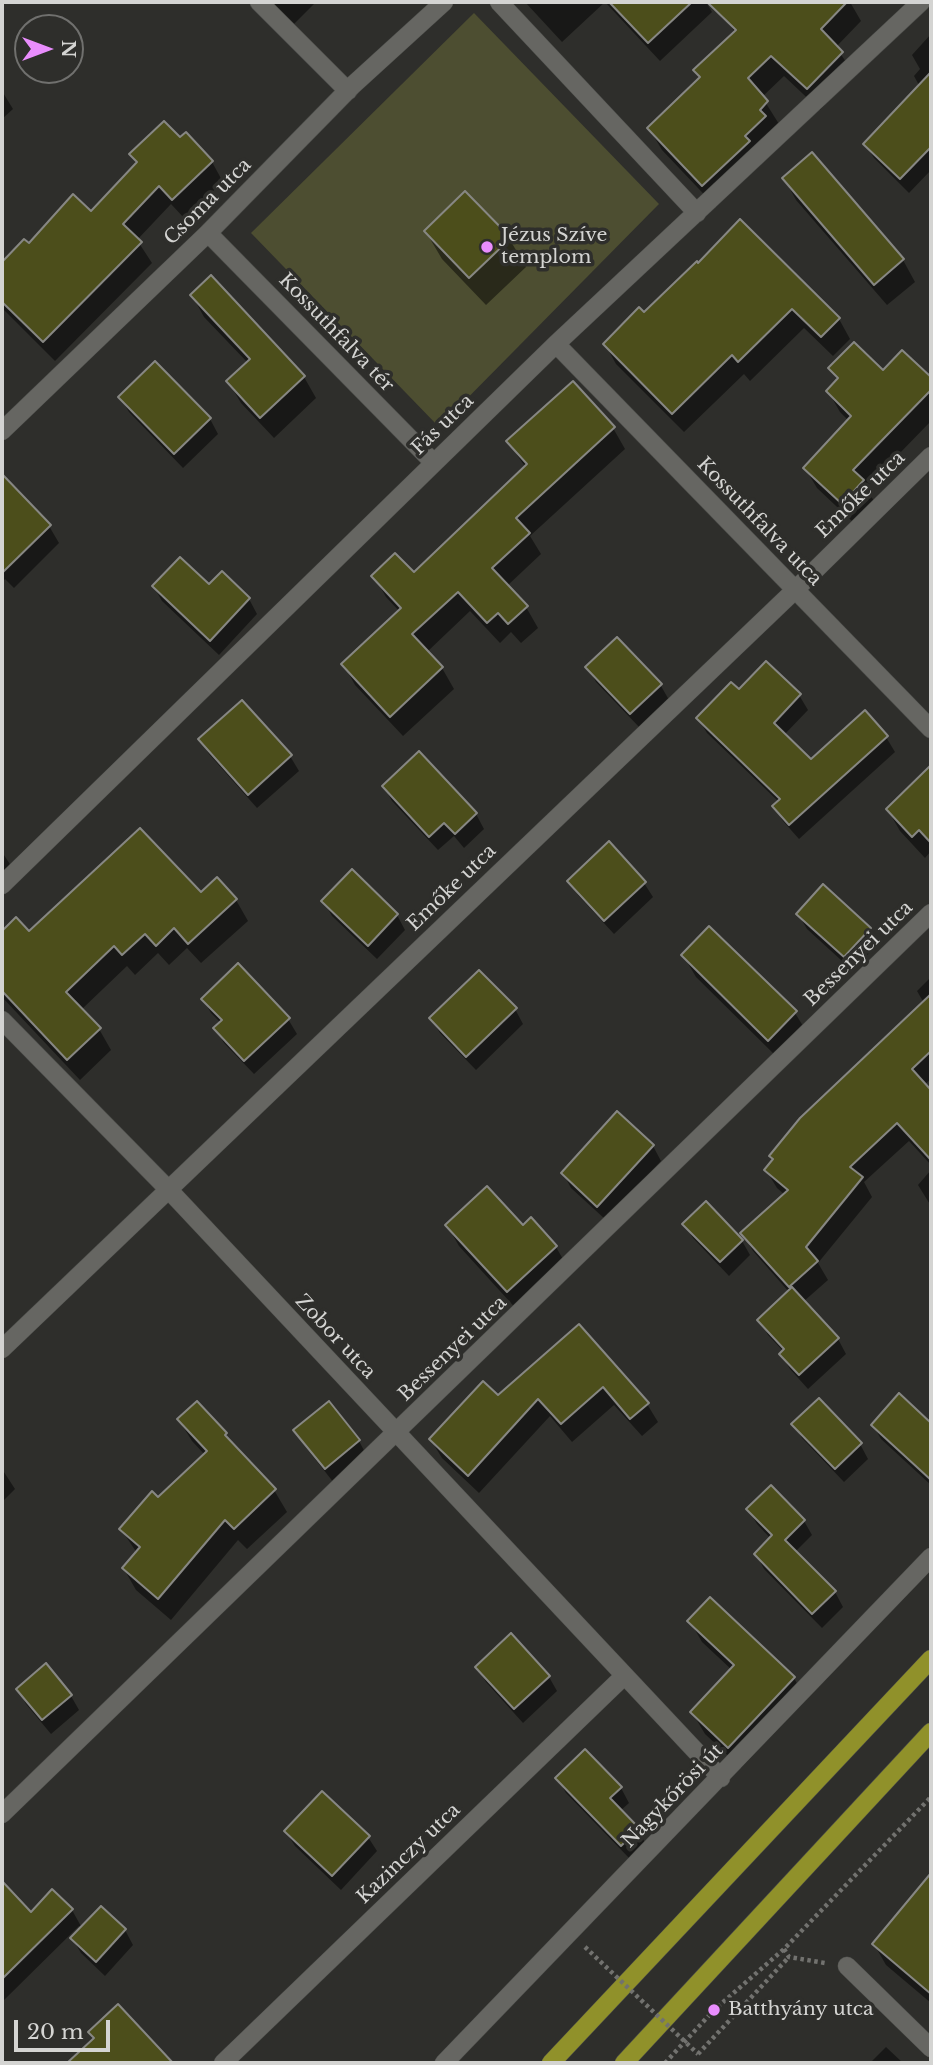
<!DOCTYPE html>
<html>
<head>
<meta charset="utf-8">
<style>
	body { margin:0 }
	#map { position:relative; width:933px; height:2065px; overflow:hidden; background:#2e2e2b; font-family:"Libre Baskerville",serif }
	canvas { display:block }
	.frame { position:absolute; inset:0; border:4px solid #d4d4d2; pointer-events:none }
	.north { position:absolute; left:14px; top:14px; width:70px; height:70px; box-sizing:border-box; background:#2e2e2b; border:2px solid #70706e; border-radius:50%; rotate:90deg; font-size:19px; font-weight:700; line-height:28px; text-align:center; color:#d4d4d2 }
	.north::after { content:''; display:block; margin:auto; width:24px; height:32px; background:#e98dfd; clip-path:polygon(50% 0,100% 100%,50% 72%,0 100%) }
	.scale { position:absolute; left:14px; top:2020px; width:96px; height:32px; box-sizing:border-box; border:4px solid #d4d4d2; border-top:0; padding-left:9px; font-size:21px; line-height:24px; white-space:nowrap; color:#d4d4d2; -webkit-text-stroke:5px #2e2e2b; paint-order:stroke }
</style>
</head>
<body>
<div id="map">
<canvas width="933" height="2065"></canvas>
<div class="frame"></div>
<div class="north">N</div>
<div class="scale">20 m</div>
</div>
<script>
const g = document.querySelector('canvas').getContext('2d');
g.lineJoin = 'round';
function fillPath(path, color) { g.fillStyle = color; g.fill(path, 'evenodd'); }
const poly = rows => new Path2D(rows.map(r => 'M' + r).join(''));
function trace(path, color, width, dash) { g.strokeStyle = color; g.lineWidth = width; g.lineCap = dash ? 'butt' : 'round'; g.setLineDash(dash || []); g.stroke(path); }
function write(font, color, halo, rows, align = 'center') {
  g.font = font + ' "Libre Baskerville",serif'; g.lineWidth = 7; g.setLineDash([]); g.textBaseline = 'middle'; g.strokeStyle = halo; g.fillStyle = color; for (const [text, x, y, turn = 0] of rows) {
    g.save(); g.translate(x, y); g.rotate((+turn || 0) * Math.PI / 180); g.textAlign = isNaN(turn) ? turn : align; if (halo) g.strokeText(text, 0, 0); g.fillText(text, 0, 0); g.restore();
  }
}
fillPath(poly([
	[474,13,659,204,439,427,251,233]
]), '#4d4e31');
fillPath(poly([
	[268,2,316,2,292,26],
	[525,2,706,2,712,12,660,61,605,2,562,42],
	[746,2,850,2,861,21,836,47,854,74,820,110,784,76,762,97,779,124,758,157,761,164,716,207,662,150,649,128,701,79,696,70,735,33,728,20],
	[931,34,931,170,909,193,874,158,865,144,920,87,914,76,920,69,912,55],
	[2,91,13,109,2,119],
	[179,139,212,162,223,182,184,218,171,204,137,240,152,263,55,361,2,308,2,265,24,242,29,246,91,213,137,164,131,154],
	[812,154,903,260,915,282,887,305,796,200,784,178],
	[465,194,510,240,526,267,486,305,442,259,426,232],
	[697,263,839,319,850,339,833,356,804,328,750,381,744,374,684,432,616,364,605,344,644,314],
	[192,295,304,377,316,398,274,438,241,403,228,381,248,363,204,317],
	[902,352,931,380,931,421,866,488,874,501,854,523,817,488,805,468,849,421,840,412,828,391,838,381,830,368,883,372],
	[155,363,210,419,218,434,183,468,129,412,120,397],
	[613,428,625,449,530,536,541,554,507,586,526,607,538,628,521,643,511,632,500,643,470,611,427,652,442,668,454,689,403,736,355,685,344,665,400,612,386,597,374,576,414,575,526,468,508,442],
	[2,476,49,526,59,543,14,588,5,579,2,583],
	[154,587,209,587,249,599,257,614,219,655,162,601],
	[617,639,661,686,669,700,640,728,596,682,588,667],
	[739,692,799,695,808,710,784,735,811,761,886,737,895,752,799,839,783,821,774,807,779,802,707,733,698,718],
	[200,740,290,756,299,771,257,808,209,754],
	[419,753,476,814,484,829,464,848,454,836,438,850,392,801,384,786],
	[931,768,931,851,925,858,900,831,888,810],
	[2,852,19,878,2,894],
	[352,872,397,915,405,930,377,959,332,916,324,902],
	[217,879,236,900,248,921,201,963,187,948,169,965,158,953,135,975,127,966,81,1010,99,1029,111,1050,80,1080,2,997,2,933,16,920,29,934,201,894],
	[569,881,644,883,653,897,614,934,578,895],
	[798,914,869,929,878,943,853,971,807,929],
	[683,955,795,1013,808,1034,781,1061,696,977],
	[931,977,931,1079,924,1085,931,1093,931,1165,909,1141,864,1182,872,1197,818,1263,828,1280,803,1302,838,1339,846,1354,808,1389,790,1369,781,1354,784,1352,768,1335,760,1320,789,1292,753,1251,742,1233,785,1195,777,1188,766,1170,774,1160,771,1156,924,1003,917,991],
	[203,999,288,1019,297,1034,254,1074,224,1043,215,1028,221,1023,211,1013],
	[515,1009,523,1024,476,1070,440,1033,431,1018],
	[653,1146,661,1161,606,1220,571,1188,563,1173],
	[931,1170,931,1206,918,1185],
	[531,1219,556,1247,568,1268,520,1313,459,1246,447,1225,523,1227],
	[684,1224,742,1241,750,1255,729,1276,693,1238],
	[579,1326,647,1404,658,1422,642,1436,614,1405,572,1442,550,1416,479,1493,442,1458,431,1440,498,1398],
	[899,1396,931,1425,931,1485,881,1439,873,1425],
	[329,1404,359,1441,367,1456,334,1483,304,1445,296,1431],
	[179,1420,226,1434,232,1445,274,1490,287,1512,247,1549,238,1540,171,1620,136,1590,124,1569,137,1553,121,1529,158,1499,205,1455,192,1441],
	[794,1424,860,1444,868,1459,844,1482,802,1438],
	[2,1469,15,1489,2,1502],
	[748,1509,804,1521,812,1535,795,1552,835,1592,843,1607,822,1628,764,1569,756,1554,771,1539,757,1524],
	[690,1621,794,1678,806,1700,741,1768,705,1734,692,1712,732,1670,702,1642],
	[46,1666,71,1696,79,1710,51,1734,26,1704,18,1689],
	[477,1667,549,1677,557,1691,523,1723,486,1682],
	[585,1752,621,1788,629,1803,620,1811,637,1829,646,1844,630,1859,566,1793,558,1779],
	[286,1832,368,1837,377,1851,341,1890,295,1846],
	[4,1886,31,1915,52,1892,72,1910,82,1928,101,1908,125,1930,133,1945,105,1976,81,1953,72,1938,82,1928,79,1926,2,2002,2,1888],
	[918,1891,931,1902,931,2003,886,1965,874,1944],
	[118,2007,171,2063,69,2063,95,2039,91,2032],
	[886,2047,903,2063,870,2063]
]), '#0007');
const building = poly([
	[609,2,692,2,648,43,609,2],
	[707,2,847,2,821,29,843,52,807,89,771,56,748,78,768,101,760,110,766,116,745,136,750,141,702,186,647,128,700,77,693,70,736,30,707,2],
	[931,72,931,147,900,179,863,144,931,72],
	[164,121,180,137,186,132,213,161,172,200,159,186,123,224,142,242,43,342,2,302,2,262,24,239,29,243,73,194,91,211,137,162,129,154,164,121],
	[812,152,904,259,874,285,782,178,812,152],
	[465,191,511,238,469,278,424,231,465,191],
	[740,219,840,318,821,337,792,309,738,362,732,355,672,414,603,344,639,307,644,312,697,261,698,263,740,219],
	[211,275,305,376,260,418,226,381,250,359,190,295,211,275],
	[854,342,883,370,902,350,931,377,931,390,853,470,864,480,842,504,803,468,851,416,826,391,838,378,828,368,854,342],
	[155,361,211,418,174,454,118,397,155,361],
	[573,381,615,427,516,518,530,533,492,568,528,606,508,624,498,613,487,623,458,592,412,634,443,667,390,717,341,664,401,608,371,576,395,553,414,572,527,464,506,441,573,381],
	[2,474,51,525,2,573,2,474],
	[180,557,209,584,222,571,250,598,210,641,152,586,180,557],
	[617,637,662,684,630,714,585,667,617,637],
	[766,661,801,694,774,723,811,759,865,710,888,736,789,825,772,806,780,799,696,718,731,682,739,689,766,661],
	[242,700,292,755,248,795,198,739,242,700],
	[419,751,477,813,455,834,444,823,429,837,382,786,419,751],
	[931,765,931,843,919,830,912,837,886,809,931,765],
	[140,828,201,892,217,877,237,899,188,944,174,928,156,946,145,934,122,955,114,946,66,992,101,1028,67,1060,2,991,2,931,16,917,29,931,140,828],
	[609,841,646,882,604,921,567,881,609,841],
	[352,869,398,914,368,946,321,901,352,869],
	[823,884,871,928,844,957,796,914,823,884],
	[709,926,797,1011,768,1041,681,955,709,926],
	[238,963,290,1018,244,1061,213,1028,222,1020,201,999,238,963],
	[479,970,517,1008,466,1057,429,1018,479,970],
	[931,994,931,1051,912,1069,931,1090,931,1160,897,1123,850,1167,863,1177,806,1247,818,1261,789,1287,740,1233,788,1190,764,1170,773,1159,769,1156,800,1118,931,994],
	[617,1111,654,1145,597,1207,561,1173,617,1111],
	[487,1186,523,1225,531,1217,557,1246,507,1292,445,1225,487,1186],
	[706,1201,743,1240,720,1262,682,1224,706,1201],
	[792,1287,839,1338,799,1375,779,1354,784,1349,757,1320,792,1287],
	[579,1324,649,1403,630,1419,603,1387,561,1424,538,1399,468,1476,429,1439,483,1381,498,1395,579,1324],
	[899,1393,931,1423,931,1480,871,1425,899,1393],
	[819,1398,862,1443,835,1469,791,1424,819,1398],
	[197,1401,227,1433,225,1435,276,1489,234,1529,225,1520,158,1599,122,1568,140,1547,119,1529,152,1491,158,1497,207,1451,177,1419,197,1401],
	[329,1401,360,1440,325,1469,293,1430,329,1401],
	[771,1485,805,1520,785,1540,836,1591,812,1614,754,1554,772,1535,746,1509,771,1485],
	[710,1597,795,1677,728,1748,690,1712,734,1665,687,1621,710,1597],
	[511,1633,550,1676,514,1709,475,1667,511,1633],
	[46,1663,72,1695,42,1720,16,1689,46,1663],
	[585,1749,622,1787,610,1798,639,1828,621,1846,555,1778,585,1749],
	[322,1791,370,1836,332,1876,284,1831,322,1791],
	[931,1873,931,1994,872,1944,931,1873],
	[2,1881,31,1912,52,1889,73,1909,2,1979,2,1881],
	[101,1906,126,1929,96,1962,70,1938,101,1906],
	[118,2004,173,2063,67,2063,94,2038,88,2032,118,2004]
]);
fillPath(building, '#4c4e1b');
trace(building, '#878783', 2);
const minor = poly([
	[259,2,348,91],
	[499,2,697,213],
	[208,233,434,463],
	[556,344,931,729],
	[2,431,208,233,353,85,444,2],
	[2,885,556,344,921,2],
	[2,1020,168,1189,721,1778],
	[2,1349,796,589,931,456],
	[2,1814,931,913],
	[847,1966,931,2048],
	[223,2063,624,1676],
	[444,2063,931,1557]
]);
const major = poly([
	[551,2063,931,1659],
	[624,2063,931,1732]
]);
trace(minor, '#4b4c49', 19);
trace(major, '#4b4c49', 19);
trace(poly([
	[784,1949,789,1957,825,1963],
	[698,2054,789,1957],
	[665,2063,714,2010,784,1949,931,1797]
]), '#72726f', 4.5, [3.5, 3.5]);
trace(minor, '#666662', 18);
trace(major, '#90912a', 18);
trace(poly([
	[585,1947,698,2054]
]), '#72726f', 4.5, [3.5, 3.5]);
for (const [x, y, r, color] of [
	[487,247,7,"#e98dfd"],
	[714,2010,7,"#e98dfd"]
]) { const dot = new Path2D(); dot.arc(x, y, r, 0, 2 * Math.PI); g.fillStyle = color; g.fill(dot); trace(dot, '#2e2e2b', 2.5); }
write('19px', '#d4d4d2', '#2e2e2b', [
	["Csoma utca",208,202,-45],
	["Kossuthfalva tér",336,333,46],
	["Fás utca",443,425,-44],
	["Emőke utca",861,495,-44],
	["Kossuthfalva utca",759,522,46],
	["Emőke utca",452,888,-44],
	["Bessenyei utca",859,954,-44],
	["Zobor utca",335,1337,47],
	["Bessenyei utca",453,1349,-44],
	["Nagykőrösi út",673,1796,-46],
	["Kazinczy utca",409,1854,-44]
]);
write('19px', '#d4d4d2', '#2e2e2b', [
	["Jézus Szíve",501,236],
	["templom",501,258],
	["Batthyány utca",728,2010]
], 'left');
</script>
</body>
</html>
